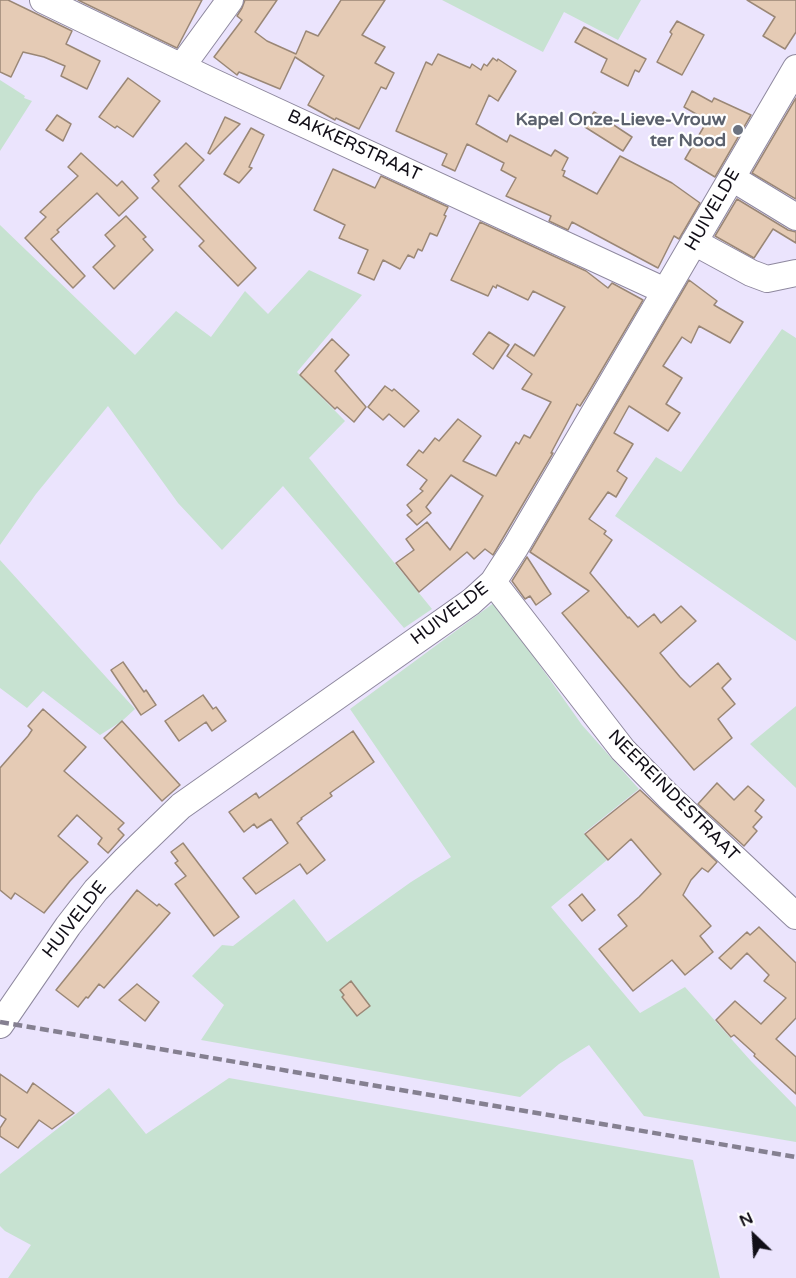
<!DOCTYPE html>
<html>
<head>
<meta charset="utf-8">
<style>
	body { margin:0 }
	#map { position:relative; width:796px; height:1278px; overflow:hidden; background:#ebe4fd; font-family:"Varela Round",sans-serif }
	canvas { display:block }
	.north { position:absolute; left:724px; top:1206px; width:60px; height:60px; -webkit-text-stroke:4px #fff; paint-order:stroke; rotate:335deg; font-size:16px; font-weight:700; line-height:24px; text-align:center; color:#110e17 }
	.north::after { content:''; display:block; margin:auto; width:21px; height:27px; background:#110e17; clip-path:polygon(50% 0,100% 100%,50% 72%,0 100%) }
</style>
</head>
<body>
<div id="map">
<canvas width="796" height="1278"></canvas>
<div class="north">N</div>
</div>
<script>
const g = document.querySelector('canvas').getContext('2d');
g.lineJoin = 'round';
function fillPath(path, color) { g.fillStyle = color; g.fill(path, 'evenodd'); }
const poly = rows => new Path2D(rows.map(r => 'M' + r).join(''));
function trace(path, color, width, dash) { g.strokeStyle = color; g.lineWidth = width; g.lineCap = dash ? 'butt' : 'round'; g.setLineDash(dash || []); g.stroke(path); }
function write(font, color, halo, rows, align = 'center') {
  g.font = font + ' "Varela Round",sans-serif'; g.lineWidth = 4.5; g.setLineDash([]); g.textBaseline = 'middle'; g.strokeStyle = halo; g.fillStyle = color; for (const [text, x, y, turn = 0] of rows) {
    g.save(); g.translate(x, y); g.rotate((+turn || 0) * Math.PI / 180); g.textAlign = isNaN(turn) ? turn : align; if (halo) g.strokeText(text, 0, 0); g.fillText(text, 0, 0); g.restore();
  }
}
fillPath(poly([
	[442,0,641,0,618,40,564,12,543,52],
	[0,80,25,96,24,98,32,101,0,151],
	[0,225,135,355,176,311,211,337,245,291,268,314,309,270,362,295,297,372,345,421,309,458,432,609,404,628,283,486,222,550,178,503,108,406,36,494,0,545],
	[782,329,796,338,796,641,615,516,656,457,681,472],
	[0,560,135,709,122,721,100,735,43,691,27,708,0,688],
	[495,602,582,725,639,789,584,833,607,860,551,907,640,1013,685,987,750,1060,796,1107,796,1142,644,1116,589,1045,559,1064,520,1097,201,1040,224,1005,192,976,222,945,233,946,294,899,327,942,411,882,451,857,350,709],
	[796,706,796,788,750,744],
	[229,1078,693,1160,720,1278,8,1278,31,1245,5,1231,0,1226,0,1174,109,1088,146,1134]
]), '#c7e2d1');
const building = poly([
	[0,0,8,0,72,31,66,44,100,61,87,89,61,76,65,66,44,57,23,52,11,77,0,72,0,0],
	[78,0,202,0,177,48,78,0],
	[245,0,277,0,255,32,267,41,296,54,306,31,318,36,341,0,385,0,362,35,385,47,375,63,394,73,386,89,381,87,359,129,336,118,335,120,308,105,324,76,295,57,280,89,239,72,237,75,214,57,242,20,237,16,242,8,245,0],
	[747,0,796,0,796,32,785,49,763,36,775,17,747,0],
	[677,21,704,35,682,75,657,62,672,34,670,32,677,21],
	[584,27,646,59,639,72,635,70,628,86,601,72,607,59,575,42,584,27],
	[438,54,470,68,472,64,481,70,484,64,487,66,493,58,497,61,498,59,516,71,498,101,489,95,476,124,507,142,510,135,551,156,555,150,568,158,562,170,565,171,563,176,597,194,620,156,672,183,700,203,679,239,674,236,658,268,572,222,568,230,549,221,551,216,506,196,516,178,501,170,504,163,467,144,455,171,442,165,447,154,396,131,426,62,432,65,438,54],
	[128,78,160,101,133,137,117,126,115,128,99,117,128,78],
	[692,91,712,102,714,98,751,115,715,177,685,159,706,123,702,120,703,118,684,107,692,91],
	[796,98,796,199,752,173,796,98],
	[594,112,632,137,623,151,585,127,594,112],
	[57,115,71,124,63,141,46,130,57,115],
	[225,117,240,124,210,154,208,153,225,117],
	[251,128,264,135,249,167,252,168,239,183,224,174,251,128],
	[186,143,204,160,179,186,256,268,238,286,199,246,204,241,152,188,159,181,154,175,186,143],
	[81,153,117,186,122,181,138,198,119,216,97,193,57,230,59,232,51,239,85,276,73,288,25,238,46,217,40,212,78,176,68,167,81,153],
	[333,169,375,188,381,176,448,207,444,215,446,216,437,236,430,233,422,251,418,249,414,258,408,255,400,269,383,260,374,280,358,273,368,250,339,238,345,225,314,210,333,169],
	[737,199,788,230,796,232,796,243,773,229,754,258,715,236,737,199],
	[126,216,146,237,143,239,153,250,114,289,93,267,115,246,105,235,126,216],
	[480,222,586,271,608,288,612,283,643,300,587,395,580,406,577,404,551,453,553,453,493,555,485,549,474,559,467,552,419,592,396,563,414,550,406,539,427,522,450,550,483,496,451,475,426,507,431,513,417,525,407,515,412,511,407,505,423,491,420,489,427,480,407,465,419,450,423,453,435,438,439,441,458,419,481,436,463,461,496,476,516,442,519,444,524,435,530,438,551,402,522,389,532,374,507,356,515,344,534,356,565,307,533,291,528,300,497,285,496,288,493,286,488,296,451,280,480,222],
	[689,280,717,301,714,305,743,322,730,343,699,326,691,343,682,337,663,366,682,378,666,404,680,413,668,431,629,406,614,433,633,444,617,471,627,478,616,497,608,492,589,519,606,531,604,534,612,540,590,573,628,618,629,617,638,627,654,614,661,623,681,606,696,621,660,653,680,677,690,687,718,663,731,679,722,688,735,704,718,719,732,738,694,770,562,613,589,591,530,552,689,280],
	[489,332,509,345,493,369,473,354,489,332],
	[332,339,349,355,335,371,366,407,354,422,337,407,335,409,300,375,332,339],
	[385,386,392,391,394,389,419,411,404,427,389,414,383,420,368,407,385,386],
	[527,557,551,594,536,605,530,596,525,599,512,581,527,557],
	[123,662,144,692,146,690,156,705,141,715,111,670,123,662],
	[203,695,213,709,216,707,226,721,212,731,206,722,179,741,165,721,203,695],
	[43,709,86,747,64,771,124,823,118,829,124,835,108,853,98,844,102,838,77,815,58,836,88,862,70,881,44,913,15,893,11,899,0,890,0,768,28,736,32,730,28,726,43,709],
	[122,721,180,785,162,801,104,738,122,721],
	[353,731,374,762,330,793,332,796,301,818,302,819,297,823,325,860,307,874,300,864,256,894,243,878,288,843,271,819,257,828,254,824,244,832,229,812,256,793,259,798,353,731],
	[717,783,734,800,748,786,764,800,755,811,762,817,753,827,757,831,744,846,698,804,717,783],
	[640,790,717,862,708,872,702,868,691,880,683,895,711,926,700,936,713,952,685,975,672,960,633,991,599,949,627,926,618,915,639,897,661,874,631,839,608,860,585,834,640,790],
	[183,843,239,917,214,936,175,884,186,876,175,863,178,861,171,852,183,843],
	[137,890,157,906,159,904,170,913,104,988,99,984,88,998,86,997,78,1007,56,990,137,890],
	[582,894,595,910,582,921,569,905,582,894],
	[759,927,796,963,796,1018,776,1039,796,1057,796,1094,754,1056,755,1054,734,1035,731,1037,716,1020,735,1001,761,1024,786,998,764,981,769,975,747,953,731,969,719,958,747,932,750,935,759,927],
	[351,981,370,1006,357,1016,342,997,344,995,340,990,351,981],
	[137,984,159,1002,145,1021,119,1000,137,984],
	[0,1074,27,1093,33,1083,74,1113,52,1129,39,1120,18,1148,0,1136,0,1128,6,1119,0,1115,0,1074]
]);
fillPath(building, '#e5cbb5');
trace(building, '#9a8776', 1.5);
const minor = poly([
	[43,0,211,81,665,291],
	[182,66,230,0],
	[732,178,796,217],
	[694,242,751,273,767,279,796,273],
	[493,582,623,750,668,796,796,916],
	[0,1025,68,926,96,890,126,859,181,806,471,602,493,582,515,548,796,68]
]);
trace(minor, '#8e889e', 28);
trace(minor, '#fff', 26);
trace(poly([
	[0,1022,796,1157]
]), '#858091', 4.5, [9, 4.5]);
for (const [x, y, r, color] of [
	[738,130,6,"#6b7280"]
]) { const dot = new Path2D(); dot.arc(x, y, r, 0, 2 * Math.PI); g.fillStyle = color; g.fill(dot); trace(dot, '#fff', 2); }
write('bold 18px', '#5b616d', '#fff', [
	["Kapel Onze-Lieve-Vrouw",726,120],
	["ter Nood",726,141]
], 'right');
write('18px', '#110e17', '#fff', [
	["BAKKERSTRAAT",354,146,25],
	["HUIVELDE",713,210,-60],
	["HUIVELDE",450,614,-37],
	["NEEREINDESTRAAT",673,796,45],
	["HUIVELDE",75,920,-52]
]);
</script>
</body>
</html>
